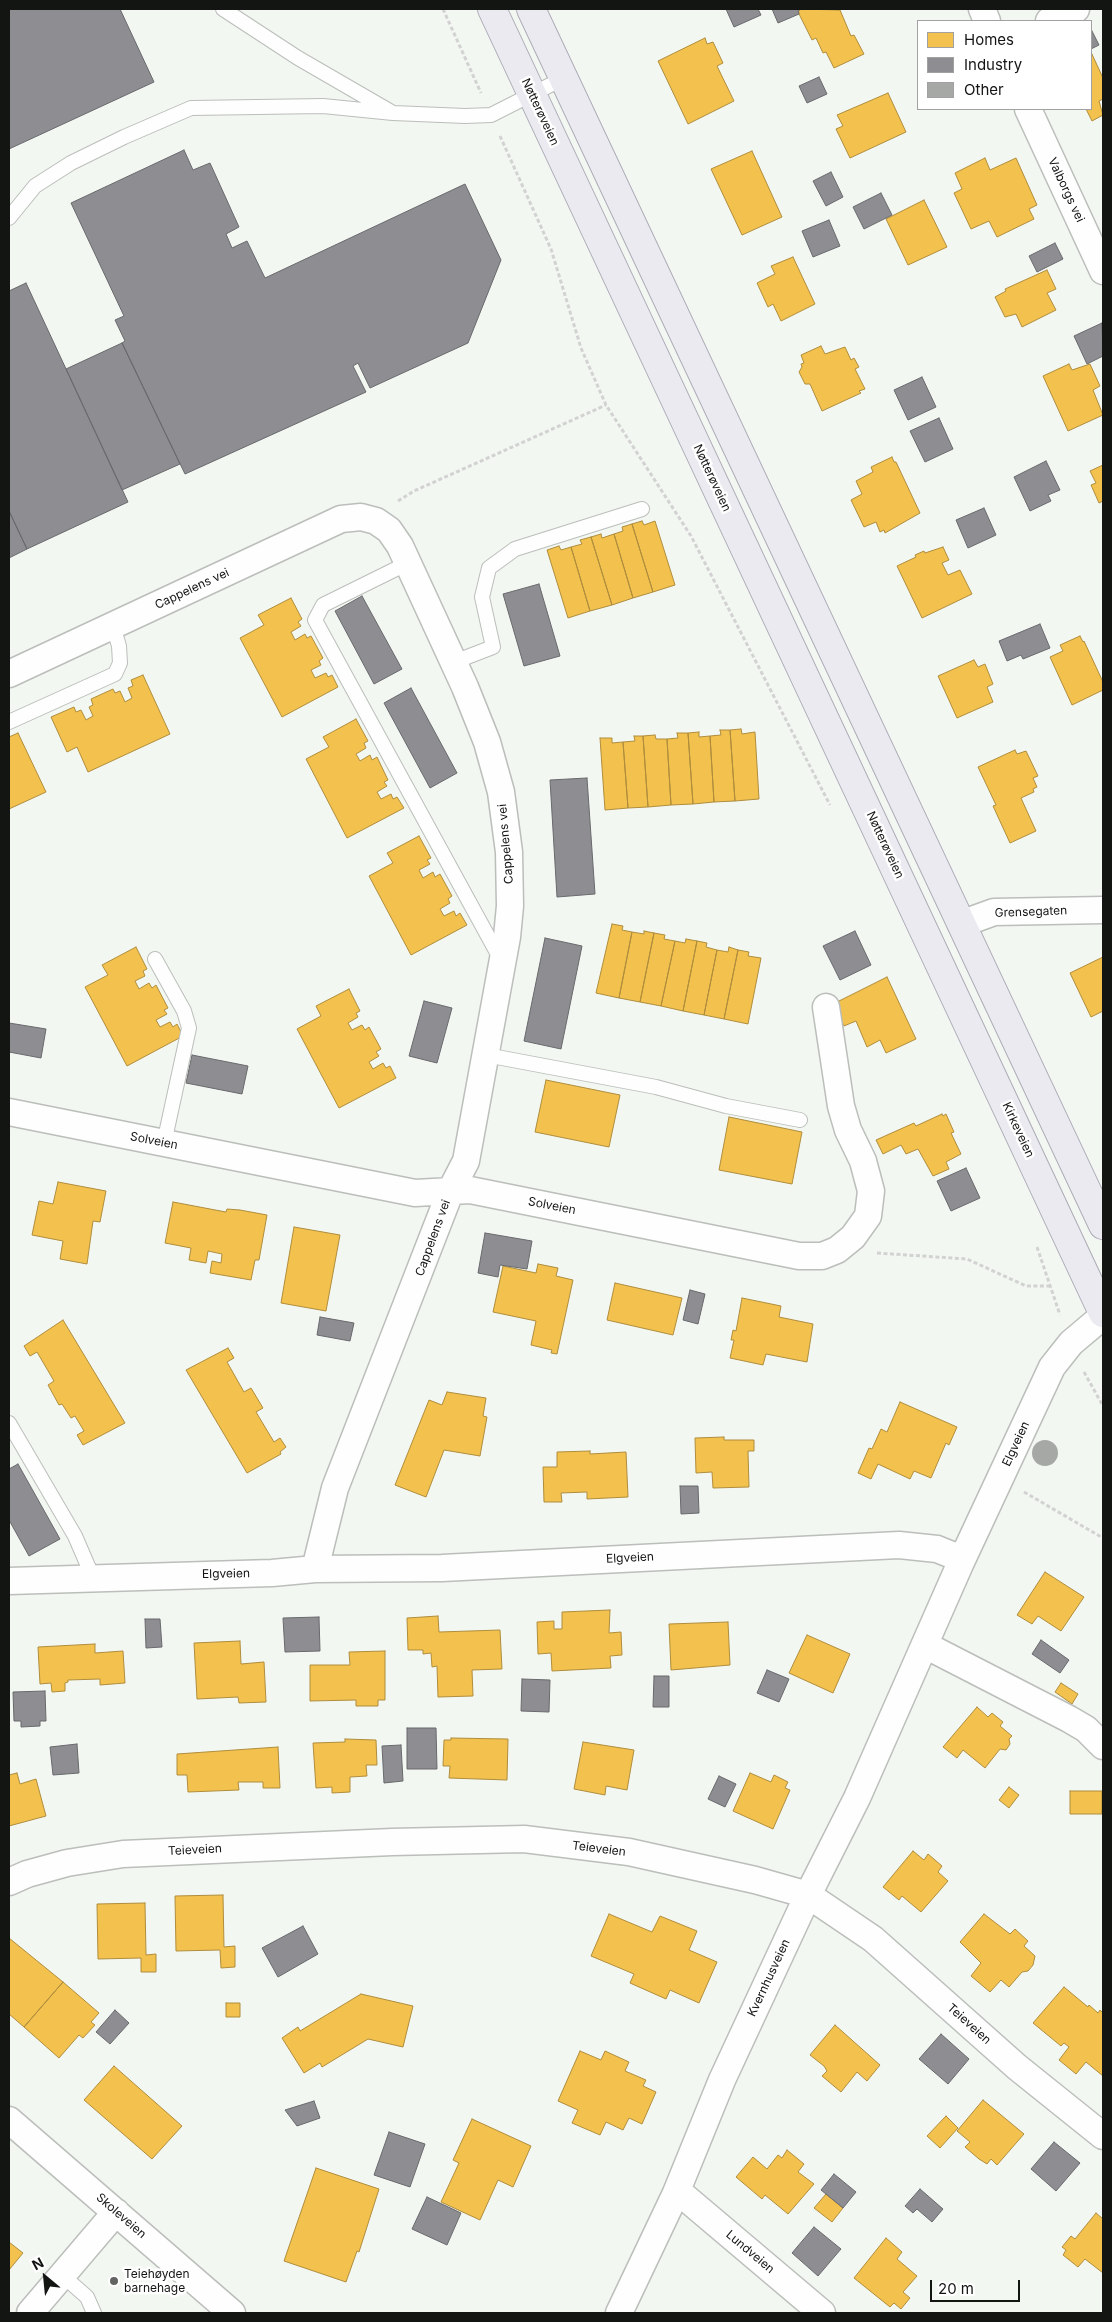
<!DOCTYPE html>
<html>
<head>
<meta charset="utf-8">
<style>
	body { margin:0 }
	#map { position:relative; width:1112px; height:2322px; overflow:hidden; background:#f3f7f2; font-family:Inter,sans-serif }
	canvas { display:block }
	.frame { position:absolute; inset:0; border:10px solid #131513; pointer-events:none }
	.legend { position:absolute; left:917px; top:20px; width:175px; height:90px; box-sizing:border-box; background:#fff; border:1px solid #a1a1a1; margin:0; padding:6px 9px; list-style:none; font-size:15px; color:#131513 }
	.legend li { display:flex; align-items:center; gap:10px; height:25px }
	.legend b { width:25px; border:1px solid #a1a1a1 }
	.north { position:absolute; left:20px; top:2252px; width:50px; height:50px; -webkit-text-stroke:4px #fff; paint-order:stroke; rotate:332deg; font-size:14px; font-weight:700; line-height:20px; text-align:center; color:#131513 }
	.north::after { content:''; display:block; margin:auto; width:18px; height:22px; background:#131513; clip-path:polygon(50% 0,100% 100%,50% 72%,0 100%) }
	.scale { position:absolute; left:930px; top:2280px; width:90px; height:22px; box-sizing:border-box; border:2px solid #131513; border-top:0; padding-left:6px; font-size:15px; line-height:18px; white-space:nowrap; color:#131513; -webkit-text-stroke:4px #fff; paint-order:stroke }
</style>
</head>
<body>
<div id="map">
<canvas width="1112" height="2322"></canvas>
<div class="frame"></div>
<ul class="legend">
<li><b style="height:14px;background:#f2c14e"></b>Homes</li>
<li><b style="height:14px;background:#8d8d92"></b>Industry</li>
<li><b style="height:14px;background:#a5a8a4"></b>Other</li>
</ul>
<div class="north">N</div>
<div class="scale">20 m</div>
</div>
<script>
const g = document.querySelector('canvas').getContext('2d');
g.lineJoin = 'round';
function fillPath(path, color) { g.fillStyle = color; g.fill(path, 'evenodd'); }
const poly = rows => new Path2D(rows.map(r => 'M' + r).join(''));
function trace(path, color, width, dash) { g.strokeStyle = color; g.lineWidth = width; g.lineCap = dash ? 'butt' : 'round'; g.setLineDash(dash || []); g.stroke(path); }
function write(font, color, halo, rows, align = 'center') {
  g.font = font + ' Inter,sans-serif'; g.lineWidth = 5; g.setLineDash([]); g.textBaseline = 'middle'; g.strokeStyle = halo; g.fillStyle = color; for (const [text, x, y, turn = 0] of rows) {
    g.save(); g.translate(x, y); g.rotate((+turn || 0) * Math.PI / 180); g.textAlign = isNaN(turn) ? turn : align; if (halo) g.strokeText(text, 0, 0); g.fillText(text, 0, 0); g.restore();
  }
}
const homes = poly([
	[801,9,840,10,851,36,854,35,864,54,834,68,826,52,823,53,816,38,812,40,798,12,801,9],
	[705,38,707,44,713,42,723,63,717,66,734,101,688,124,658,61,705,38],
	[1091,52,1103,78,1103,99,1099,101,1103,115,1092,121,1086,109,1091,109,1091,52],
	[888,93,906,132,850,158,836,129,843,126,837,115,888,93],
	[752,151,782,217,742,235,711,169,752,151],
	[985,158,990,170,1016,158,1037,205,1029,209,1034,219,997,237,989,221,971,229,954,193,962,189,955,173,985,158],
	[924,200,947,247,908,265,886,219,924,200],
	[793,257,815,304,781,321,773,304,768,307,757,283,775,274,771,266,793,257],
	[1047,270,1056,289,1047,293,1056,310,1022,327,1016,314,1005,317,995,297,1006,291,1005,289,1047,270],
	[821,346,825,354,845,347,851,360,854,358,859,367,855,369,865,389,859,391,861,393,822,411,810,384,805,384,799,372,802,367,801,364,804,363,801,355,821,346],
	[1069,364,1072,370,1090,364,1100,386,1093,390,1103,415,1068,431,1043,376,1069,364],
	[892,457,894,462,896,462,920,513,885,533,884,530,880,532,876,522,864,527,851,500,862,494,856,481,873,472,871,467,892,457],
	[1103,465,1103,501,1099,503,1091,485,1096,483,1090,471,1103,465],
	[642,521,644,525,655,521,675,585,653,592,632,524,642,521],
	[632,524,653,592,633,598,614,534,623,531,622,527,632,524],
	[601,534,602,538,614,534,633,598,612,605,591,537,601,534],
	[591,537,612,605,590,611,571,547,582,544,580,540,591,537],
	[559,546,561,550,571,547,590,611,568,618,547,550,559,546],
	[943,547,949,560,942,563,948,575,960,570,972,594,922,618,897,566,916,557,915,555,924,551,925,553,943,547],
	[291,598,302,619,298,622,301,626,291,632,295,640,305,634,307,638,311,636,323,658,319,661,321,665,311,670,315,678,326,673,328,677,332,675,338,687,282,717,240,638,264,625,258,615,291,598],
	[1080,636,1083,642,1084,641,1103,682,1103,690,1072,705,1050,657,1063,651,1060,645,1080,636],
	[974,660,978,667,985,664,993,684,987,687,993,702,957,718,938,676,974,660],
	[143,675,170,734,88,772,77,747,67,752,51,717,74,707,76,712,81,710,86,720,93,716,89,707,93,705,91,699,113,689,115,693,120,691,125,702,132,698,128,688,133,686,131,680,143,675],
	[356,719,368,741,364,743,366,748,356,754,360,761,370,755,372,760,377,757,388,780,384,782,387,786,377,792,381,799,391,794,393,799,397,797,404,808,347,838,306,759,329,747,323,737,356,719],
	[741,729,742,734,755,732,759,799,735,801,730,730,741,729],
	[720,730,730,730,735,801,714,802,710,736,721,735,720,730],
	[699,732,699,737,710,736,714,802,693,804,688,733,699,732],
	[18,733,46,792,9,809,9,737,18,733],
	[677,733,688,733,693,804,671,805,667,739,678,738,677,733],
	[655,735,656,739,667,739,671,805,648,807,643,736,655,735],
	[634,736,643,736,648,807,628,808,623,742,635,741,634,736],
	[600,738,612,738,612,743,623,742,628,808,605,810,600,738],
	[1015,750,1017,754,1026,751,1038,776,1033,778,1037,787,1033,789,1034,792,1021,798,1036,831,1010,843,993,806,996,805,978,767,1015,750],
	[419,836,431,858,427,860,430,864,419,870,423,878,433,872,435,877,440,874,452,896,448,899,450,903,440,909,444,916,454,911,456,916,460,913,467,925,411,955,369,876,393,863,387,853,419,836],
	[612,924,623,926,622,930,632,932,619,998,596,993,612,924],
	[644,931,654,933,640,1002,619,998,632,932,644,934,644,931],
	[654,933,665,935,664,939,675,941,661,1006,640,1002,654,933],
	[686,939,697,941,683,1011,661,1006,675,941,685,943,686,939],
	[697,941,707,943,706,947,717,950,704,1015,683,1011,697,941],
	[136,947,147,969,143,971,145,976,135,981,139,989,149,983,152,988,156,985,168,1008,164,1010,167,1014,156,1020,160,1027,170,1022,173,1027,177,1024,183,1036,127,1066,85,987,108,975,102,965,136,947],
	[729,947,738,950,724,1019,704,1015,717,950,728,952,729,947],
	[738,950,749,952,748,956,761,958,748,1024,724,1019,738,950],
	[1103,957,1103,1011,1091,1017,1070,973,1103,957],
	[887,977,916,1039,886,1053,880,1040,867,1047,856,1021,844,1026,833,1004,887,977],
	[349,989,360,1011,356,1013,358,1017,348,1023,352,1030,362,1025,365,1030,369,1027,381,1049,376,1052,379,1056,369,1062,373,1069,383,1063,386,1068,390,1066,396,1078,339,1108,297,1029,321,1016,316,1006,349,989],
	[546,1080,620,1095,609,1147,535,1132,546,1080],
	[942,1114,943,1116,946,1114,954,1132,951,1133,961,1154,946,1162,949,1169,933,1176,918,1149,906,1154,901,1145,883,1154,876,1140,914,1123,916,1126,942,1114],
	[729,1117,802,1132,792,1184,719,1170,729,1117],
	[58,1182,106,1191,100,1222,93,1221,87,1264,60,1259,63,1241,32,1235,39,1201,53,1204,58,1182],
	[173,1202,226,1212,227,1209,240,1210,267,1215,259,1260,255,1260,251,1280,210,1273,212,1261,221,1263,222,1254,208,1251,206,1263,189,1260,191,1248,165,1243,173,1202],
	[294,1227,340,1235,326,1311,281,1303,294,1227],
	[538,1264,558,1268,556,1276,573,1280,557,1354,551,1353,552,1350,531,1345,536,1321,493,1312,503,1266,536,1273,538,1264],
	[615,1283,682,1298,673,1335,607,1320,615,1283],
	[742,1298,781,1306,779,1317,813,1324,807,1362,766,1354,763,1365,730,1358,734,1340,731,1340,733,1330,736,1331,742,1298],
	[63,1320,125,1423,83,1445,77,1435,84,1431,75,1416,71,1418,62,1404,59,1405,48,1385,54,1381,37,1352,30,1356,24,1346,63,1320],
	[228,1348,234,1358,227,1362,244,1392,251,1388,263,1408,256,1412,274,1442,280,1438,286,1447,280,1452,281,1454,247,1473,186,1370,228,1348],
	[447,1392,486,1398,483,1416,487,1417,480,1456,444,1450,426,1497,395,1485,429,1400,442,1405,447,1392],
	[900,1402,957,1427,949,1445,946,1443,931,1478,914,1471,910,1479,878,1464,871,1479,858,1473,869,1448,872,1449,881,1429,887,1432,900,1402],
	[724,1437,724,1440,754,1440,754,1451,748,1451,749,1487,713,1488,712,1472,696,1473,695,1438,724,1437],
	[590,1451,590,1454,626,1452,628,1497,587,1499,587,1492,561,1493,562,1502,544,1502,543,1467,557,1467,557,1452,590,1451],
	[1045,1572,1084,1597,1061,1631,1038,1616,1032,1624,1017,1615,1045,1572],
	[610,1610,609,1633,621,1632,622,1655,610,1656,611,1668,552,1671,551,1653,538,1654,537,1622,554,1621,554,1629,562,1629,562,1612,610,1610],
	[438,1616,439,1632,500,1630,502,1669,472,1670,473,1696,438,1697,437,1666,432,1667,431,1653,423,1654,423,1650,408,1650,407,1618,438,1616],
	[728,1622,730,1665,671,1670,669,1624,728,1622],
	[807,1635,850,1654,833,1693,789,1673,807,1635],
	[240,1641,241,1664,264,1662,266,1702,239,1703,238,1697,197,1699,194,1643,240,1641],
	[95,1644,95,1653,123,1651,125,1683,100,1685,100,1679,68,1680,68,1682,65,1683,65,1691,52,1692,51,1683,40,1684,38,1647,95,1644],
	[385,1651,385,1700,378,1700,378,1706,356,1706,356,1700,310,1701,310,1665,350,1665,349,1652,385,1651],
	[1061,1683,1078,1694,1072,1704,1055,1692,1061,1683],
	[977,1707,988,1717,992,1713,1003,1722,1000,1726,1012,1736,1009,1739,1010,1744,1006,1750,1000,1749,985,1768,963,1750,957,1758,943,1747,977,1707],
	[451,1738,508,1739,507,1780,449,1778,450,1766,443,1766,444,1740,451,1740,451,1738],
	[345,1739,376,1740,377,1765,366,1765,367,1776,350,1777,350,1792,332,1793,332,1787,316,1788,313,1743,345,1742,345,1739],
	[583,1742,634,1750,627,1790,606,1786,605,1795,574,1789,583,1742],
	[278,1747,280,1788,263,1788,263,1782,238,1782,239,1790,188,1792,187,1775,177,1775,177,1754,278,1747],
	[17,1773,20,1784,36,1779,46,1816,9,1826,9,1775,17,1773],
	[750,1773,771,1782,774,1775,788,1782,785,1788,790,1790,773,1829,733,1811,750,1773],
	[1009,1787,1019,1795,1009,1808,999,1800,1009,1787],
	[1070,1791,1102,1791,1102,1814,1070,1814,1070,1791],
	[913,1851,924,1860,928,1854,942,1866,938,1872,948,1881,921,1912,902,1896,899,1900,883,1887,913,1851],
	[223,1895,224,1947,235,1946,235,1967,221,1968,220,1950,176,1951,175,1896,223,1895],
	[145,1903,146,1955,156,1954,156,1972,141,1972,141,1958,98,1959,97,1904,145,1903],
	[609,1914,652,1932,660,1916,697,1931,689,1950,717,1962,699,2003,670,1990,666,1999,630,1983,634,1974,591,1956,609,1914],
	[984,1914,1010,1934,1015,1929,1028,1941,1024,1946,1035,1956,1033,1965,1028,1971,1022,1972,1009,1987,1001,1980,990,1992,971,1976,981,1963,960,1942,984,1914],
	[9,1938,63,1982,24,2027,9,2014,9,1938],
	[63,1982,99,2013,91,2022,95,2025,83,2038,79,2035,59,2058,24,2027,63,1982],
	[1064,1987,1088,2007,1089,2005,1098,2013,1100,2010,1103,2013,1103,2076,1086,2062,1076,2074,1059,2060,1069,2047,1064,2043,1061,2046,1033,2023,1064,1987],
	[361,1994,413,2006,403,2047,368,2039,322,2067,320,2063,304,2073,282,2038,298,2027,300,2031,361,1994],
	[226,2003,240,2003,240,2017,226,2017,226,2003],
	[835,2025,880,2065,867,2081,857,2072,841,2092,822,2076,827,2071,824,2066,810,2055,835,2025],
	[580,2051,601,2060,605,2051,629,2062,625,2071,646,2080,643,2086,656,2092,642,2124,629,2118,623,2130,606,2122,600,2135,572,2123,578,2110,558,2101,580,2051],
	[114,2066,182,2126,152,2159,84,2100,114,2066],
	[983,2100,1024,2134,997,2165,991,2159,987,2164,979,2159,965,2147,970,2142,957,2131,983,2100],
	[946,2116,958,2128,940,2148,927,2136,946,2116],
	[472,2119,531,2146,513,2187,498,2180,480,2220,441,2202,459,2163,453,2160,472,2119],
	[787,2150,804,2164,798,2172,814,2184,788,2214,765,2195,762,2199,736,2177,753,2157,767,2169,778,2155,782,2158,787,2150],
	[316,2168,379,2189,359,2252,357,2251,346,2282,284,2261,316,2168],
	[826,2194,843,2208,832,2222,814,2208,826,2194],
	[1096,2213,1103,2219,1103,2273,1085,2259,1078,2267,1063,2255,1066,2250,1062,2247,1071,2236,1075,2239,1096,2213],
	[886,2238,902,2252,897,2259,917,2276,903,2292,910,2298,901,2309,894,2303,890,2307,854,2278,886,2238],
	[9,2242,23,2253,9,2270,9,2242]
]);
fillPath(homes, '#f2c14e');
trace(homes, '#af8d3c', 1);
const industry = poly([
	[9,9,120,9,154,82,9,149,9,9],
	[726,9,758,9,761,15,734,27,726,9],
	[772,9,798,9,799,14,778,23,772,9],
	[1091,29,1099,45,1091,49,1091,29],
	[819,77,827,94,807,103,799,86,819,77],
	[184,150,193,170,210,163,239,227,226,234,232,248,247,241,265,278,465,184,501,260,468,343,370,388,358,363,353,366,366,392,185,474,122,343,125,341,115,320,124,316,71,203,184,150],
	[831,172,843,197,826,206,813,181,831,172],
	[881,193,892,215,864,229,853,207,881,193],
	[829,220,840,246,813,257,802,231,829,220],
	[1055,243,1063,259,1037,272,1029,256,1055,243],
	[26,283,128,502,27,549,9,511,9,291,26,283],
	[1102,323,1103,356,1087,364,1074,336,1102,323],
	[122,343,180,464,122,490,66,369,122,343],
	[922,377,936,407,908,420,894,390,922,377],
	[939,418,953,449,925,462,910,431,939,418],
	[1046,461,1060,490,1048,495,1051,501,1030,511,1014,477,1046,461],
	[984,508,996,535,968,548,956,520,984,508],
	[9,511,27,549,9,558,9,511],
	[539,584,560,656,524,666,503,594,539,584],
	[362,596,402,669,374,684,335,611,362,596],
	[1040,624,1050,648,1023,659,1021,655,1007,661,999,641,1040,624],
	[411,688,457,773,430,788,384,703,411,688],
	[587,778,595,894,557,897,550,780,587,778],
	[855,931,871,965,840,980,823,946,855,931],
	[545,938,582,946,561,1049,524,1041,545,938],
	[424,1001,452,1008,437,1063,409,1056,424,1001],
	[9,1023,46,1029,41,1058,9,1052,9,1023],
	[192,1055,248,1066,242,1094,186,1083,192,1055],
	[966,1168,980,1198,951,1211,937,1181,966,1168],
	[485,1233,532,1241,527,1269,500,1265,498,1277,478,1273,485,1233],
	[690,1290,705,1294,698,1324,683,1320,690,1290],
	[320,1317,354,1323,350,1341,317,1335,320,1317],
	[18,1464,60,1539,29,1556,9,1520,9,1469,18,1464],
	[680,1486,698,1486,699,1513,681,1514,680,1486],
	[319,1617,320,1651,285,1652,283,1618,319,1617],
	[145,1619,160,1619,162,1647,146,1648,145,1619],
	[1041,1640,1069,1660,1060,1673,1032,1654,1041,1640],
	[767,1670,789,1679,779,1702,757,1693,767,1670],
	[654,1676,669,1676,669,1707,653,1707,654,1676],
	[522,1679,550,1680,549,1712,521,1711,522,1679],
	[45,1691,46,1721,40,1721,40,1726,21,1727,21,1721,14,1721,13,1692,45,1691],
	[407,1728,436,1728,437,1769,407,1769,407,1728],
	[77,1744,79,1773,53,1775,50,1747,77,1744],
	[401,1745,403,1781,384,1783,382,1746,401,1745],
	[719,1776,736,1784,725,1807,708,1799,719,1776],
	[303,1926,318,1954,278,1977,262,1948,303,1926],
	[115,2010,129,2023,110,2044,96,2032,115,2010],
	[941,2034,969,2059,948,2084,919,2059,941,2034],
	[314,2101,320,2118,297,2126,285,2110,314,2101],
	[389,2132,425,2144,410,2187,374,2175,389,2132],
	[1054,2142,1080,2163,1056,2191,1031,2169,1054,2142],
	[834,2174,856,2192,843,2208,821,2190,834,2174],
	[920,2189,943,2209,932,2222,917,2209,913,2213,905,2206,920,2189],
	[427,2197,461,2213,447,2245,412,2229,427,2197],
	[814,2227,841,2249,818,2276,792,2253,814,2227]
]);
fillPath(industry, '#8d8d92');
trace(industry, '#68696c', 1);
fillPath(poly([
	'1032 1453a13 13 0 1 1 26 0a13 13 0 1 1-26 0Z'
]), '#a5a8a4');
const lane = poly([
	[223,9,298,58,393,113,465,116,491,115,564,78],
	[9,218,35,186,71,163,124,137,191,108,323,106,393,113],
	[408,563,323,605,315,620,501,960],
	[454,662,493,647,482,597,489,568,515,549,642,509],
	[9,722,115,674,120,663,119,646,113,626],
	[155,959,184,1011,189,1028,164,1143],
	[486,1055,656,1087,726,1106,800,1120],
	[9,1423,75,1536,94,1580],
	[62,2275,87,2297,94,2313]
]);
const street = poly([
	[982,9,987,21],
	[1049,21,1076,9],
	[1028,109,1103,271],
	[9,674,341,519,361,517,376,521,389,530,400,546,465,687,487,742,501,792,509,852,510,906,507,937,466,1161,451,1190,335,1488,315,1569],
	[961,924,994,912,1103,910],
	[9,1112,415,1193,470,1190,799,1256,822,1256,837,1250,853,1237,868,1216,871,1191,863,1161,848,1130,841,1106,826,1007],
	[9,1581,272,1573,315,1569,442,1568,899,1545,937,1549,952,1555,961,1562,1052,1367,1071,1343,1103,1316],
	[925,1645,1069,1719,1086,1729,1103,1746],
	[9,1882,27,1874,67,1863,123,1854,392,1842,524,1839,629,1852,755,1880,808,1895,873,1939,1017,2067,1103,2136],
	[9,2120,232,2313],
	[676,2193,686,2198,822,2313],
	[30,2313,116,2212],
	[619,2313,676,2193,722,2080,808,1895,857,1798,961,1562]
]);
const primary = poly([
	[492,9,1103,1313],
	[531,9,1103,1225]
]);
trace(lane, '#bbbeba', 16);
trace(street, '#bbbeba', 29);
trace(primary, '#adacb7', 30);
trace(poly([
	[443,9,481,93],
	[500,136,551,249,581,348,606,405,691,536,830,805],
	[398,501,414,491,606,405],
	[1037,1247,1060,1315],
	[877,1253,967,1259,1026,1286,1050,1286],
	[1084,1372,1103,1406],
	[1024,1492,1103,1538]
]), '#d2d2d2', 3, [4, 2.5]);
trace(lane, '#fdfefd', 14);
trace(street, '#fdfefd', 26);
trace(primary, '#ebeaf1', 28);
for (const [x, y, r, color] of [
	[114,2281,5,"#616461"]
]) { const dot = new Path2D(); dot.arc(x, y, r, 0, 2 * Math.PI); g.fillStyle = color; g.fill(dot); trace(dot, '#fff', 2); }
write('12px', '#131513', '#fff', [
	["Nøtterøveien",540,112,65],
	["Valborgs vei",1066,190,65],
	["Nøtterøveien",712,478,65],
	["Cappelens vei",192,589,-25],
	["Cappelens vei",506,844,-95],
	["Nøtterøveien",885,845,65],
	["Grensegaten",1031,912,-2],
	["Kirkeveien",1018,1130,65],
	["Solveien",154,1141,11],
	["Solveien",552,1206,11],
	["Cappelens vei",433,1238,-70],
	["Elgveien",1016,1444,-65],
	["Elgveien",630,1558,-3],
	["Elgveien",226,1574,-1],
	["Teieveien",599,1849,7],
	["Teieveien",195,1850,-3],
	["Kvernhusveien",769,1978,-65],
	["Teieveien",969,2024,42],
	["Skoleveien",121,2216,41],
	["Lundveien",750,2252,40]
]);
write('12px', '#131513', '#fff', [
	["Teiehøyden",124,2274],
	["barnehage",124,2288]
], 'left');
</script>
</body>
</html>
